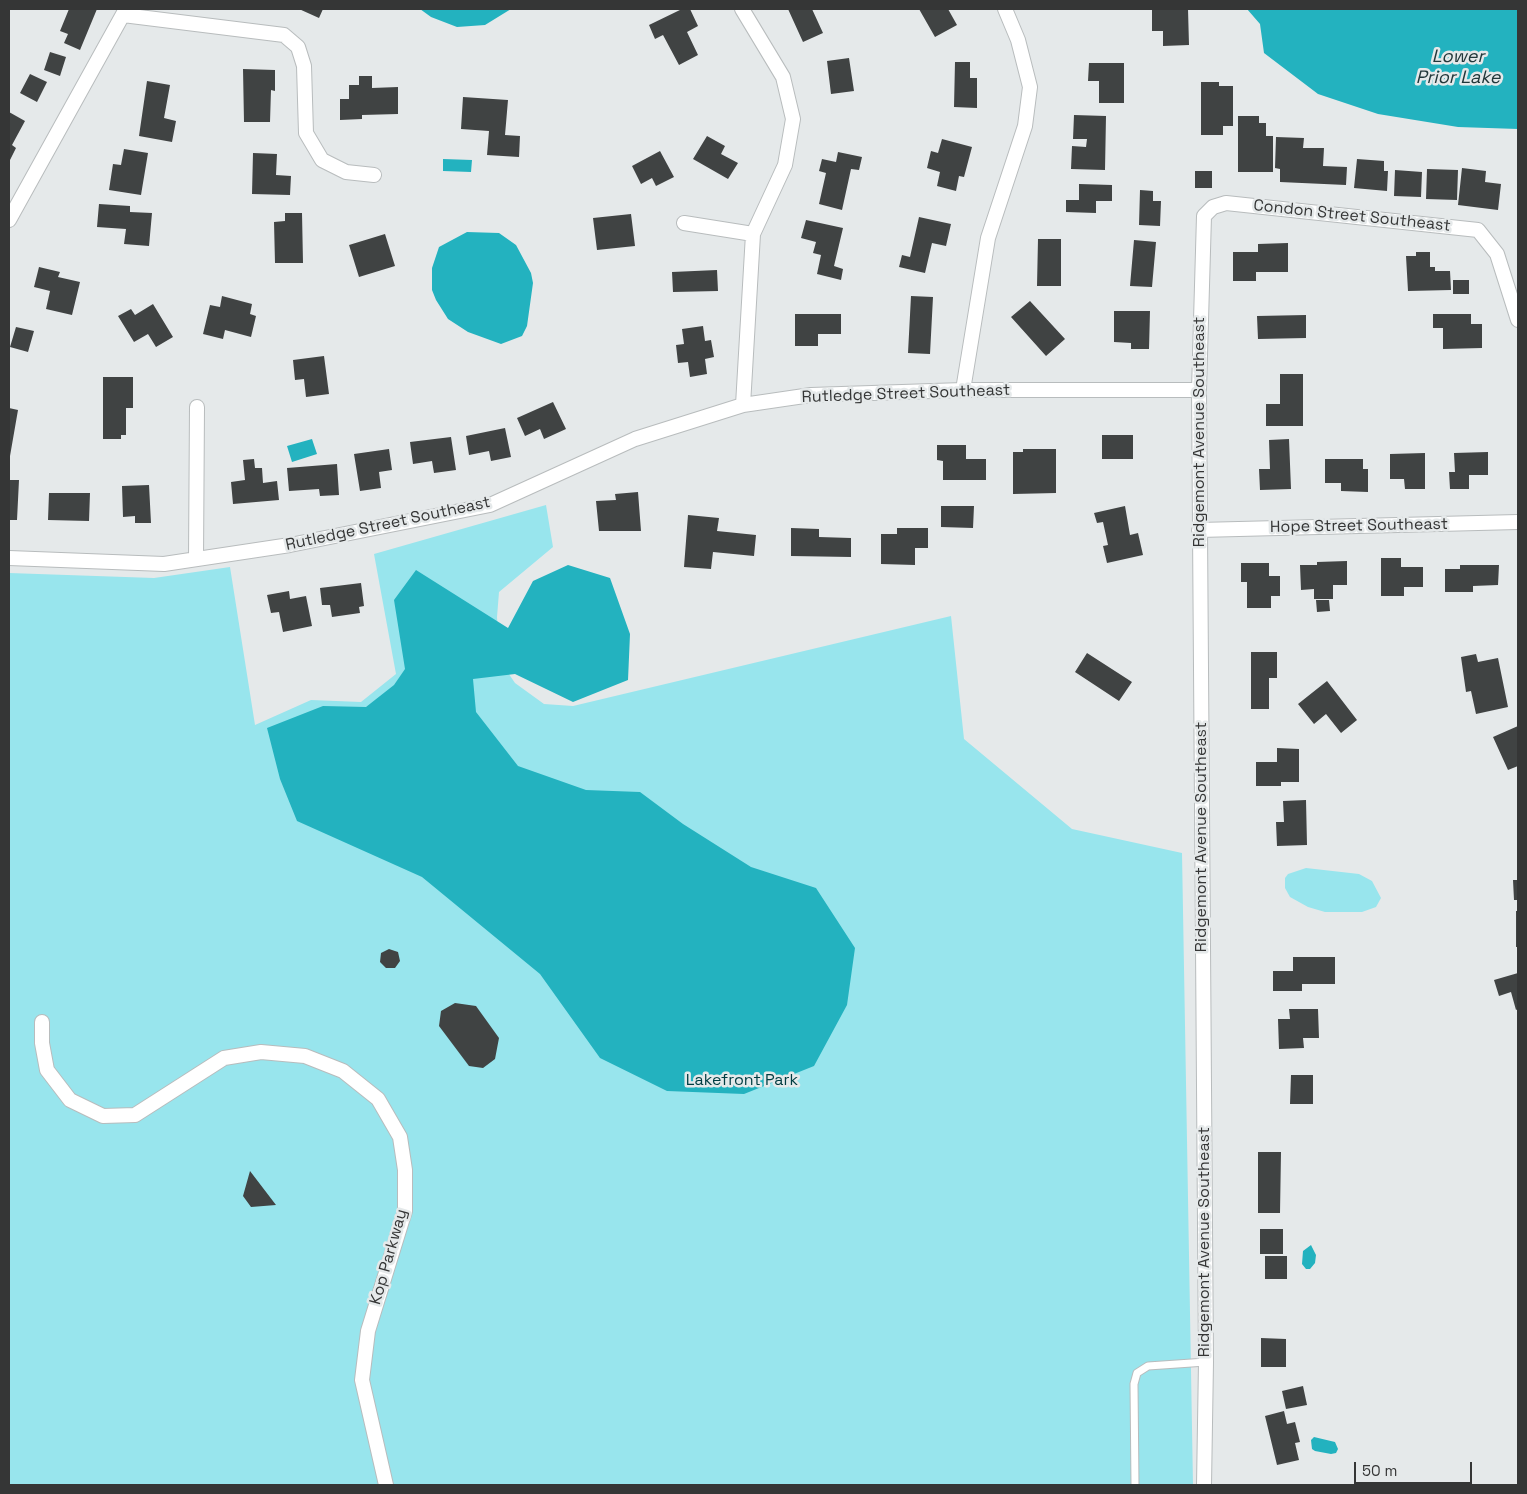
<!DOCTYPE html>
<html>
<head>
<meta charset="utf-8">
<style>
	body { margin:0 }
	#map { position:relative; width:1527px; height:1494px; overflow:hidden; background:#e5e9ea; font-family:"Space Grotesk",sans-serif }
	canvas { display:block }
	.frame { position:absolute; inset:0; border:10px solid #353636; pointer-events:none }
	.scale { position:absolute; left:1354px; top:1462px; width:118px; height:22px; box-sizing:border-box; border:2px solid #353636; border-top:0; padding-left:6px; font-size:15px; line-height:18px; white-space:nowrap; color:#353636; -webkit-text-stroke:4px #e5e9ea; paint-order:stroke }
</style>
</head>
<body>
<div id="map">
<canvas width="1527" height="1494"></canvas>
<div class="frame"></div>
<div class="scale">50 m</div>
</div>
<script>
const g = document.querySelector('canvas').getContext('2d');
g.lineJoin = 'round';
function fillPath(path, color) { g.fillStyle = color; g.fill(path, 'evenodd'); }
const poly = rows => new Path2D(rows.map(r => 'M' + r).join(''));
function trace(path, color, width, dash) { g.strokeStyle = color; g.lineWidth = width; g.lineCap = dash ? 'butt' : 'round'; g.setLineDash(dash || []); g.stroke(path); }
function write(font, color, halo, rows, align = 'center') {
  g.font = font + ' "Space Grotesk",sans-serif'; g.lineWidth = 5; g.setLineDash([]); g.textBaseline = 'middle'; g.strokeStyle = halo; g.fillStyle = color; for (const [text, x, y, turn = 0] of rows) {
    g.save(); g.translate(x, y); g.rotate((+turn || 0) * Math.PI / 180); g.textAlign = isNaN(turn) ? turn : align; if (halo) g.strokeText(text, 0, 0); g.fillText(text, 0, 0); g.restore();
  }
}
fillPath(poly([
	[546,505,553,547,499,592,497,617,500,661,515,683,544,704,573,706,951,616,964,739,1072,829,1182,853,1193,1485,9,1485,9,573,154,578,230,567,255,725,311,700,361,702,396,674,374,554],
	[1306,868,1359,874,1372,881,1381,898,1376,907,1362,912,1325,912,1308,907,1290,897,1285,888,1285,878,1288,874]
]), '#98e5ed');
fillPath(poly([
	[420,9,511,9,485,25,457,27,431,17],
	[1247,9,1518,9,1518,129,1458,127,1378,114,1318,94,1264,53,1260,24],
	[443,159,472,160,471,172,443,171],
	[467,232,499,233,516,245,531,273,533,283,527,326,522,336,501,344,468,332,448,319,436,300,432,290,432,268,439,247],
	[312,439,317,454,292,462,287,446],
	[568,565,610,578,630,634,628,680,573,702,515,674,473,679,476,712,518,766,586,790,640,792,683,824,751,867,816,888,855,948,847,1005,814,1066,744,1094,667,1091,600,1058,540,974,422,877,297,821,280,779,267,728,323,706,366,707,394,685,405,669,394,600,416,570,508,628,533,581],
	[1311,1245,1316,1255,1315,1263,1310,1269,1306,1269,1302,1264,1303,1251],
	[1314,1437,1335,1442,1338,1449,1336,1453,1331,1454,1315,1451,1312,1449,1311,1440]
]), '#23b2bf');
fillPath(poly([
	[69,9,97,9,80,50,64,43,68,34,60,31],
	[299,9,323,9,319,18],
	[682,9,690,9,698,26,687,32,698,55,679,65,663,35,655,39,649,25],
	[788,9,812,9,823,33,803,42],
	[919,9,948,9,957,25,935,37],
	[1152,9,1188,9,1189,45,1163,46,1163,31,1152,31],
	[50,52,66,57,60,76,44,70],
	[849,58,854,91,831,94,827,61],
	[955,62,970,62,970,78,977,78,977,108,954,107],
	[1089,63,1124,63,1124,103,1099,103,1099,81,1088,81],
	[243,69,275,70,275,91,271,90,270,122,244,122],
	[30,74,47,82,37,102,20,93],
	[359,76,372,76,372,88,398,87,398,114,362,115,362,119,340,120,340,99,349,99,349,85,359,85],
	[147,81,170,85,164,118,176,121,172,142,139,136],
	[1201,82,1219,82,1219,86,1233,86,1233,126,1223,126,1223,135,1201,135],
	[463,97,508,100,505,135,520,136,519,157,487,155,489,131,461,129],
	[9,112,25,121,12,145,16,148,9,162],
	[1074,115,1106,116,1105,170,1071,169,1072,146,1086,147,1087,139,1073,139],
	[1238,116,1259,116,1259,123,1266,123,1266,136,1273,136,1273,172,1238,172],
	[707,136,725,146,721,154,738,163,728,179,693,159],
	[1276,137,1304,138,1303,148,1324,148,1323,166,1347,167,1346,185,1280,182,1280,169,1275,168],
	[942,139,972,147,964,177,959,176,956,191,937,186,940,172,927,168,931,151,938,153],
	[124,149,148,153,141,195,109,190,113,164,121,165],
	[660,151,674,177,656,186,652,178,641,184,632,166],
	[838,152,862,157,859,170,851,169,842,210,819,204,826,173,819,171,822,159,836,162],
	[253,153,277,154,276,175,291,176,290,195,252,194],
	[1357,159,1384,161,1384,171,1388,171,1387,191,1354,188],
	[1462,168,1486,171,1485,182,1501,184,1498,210,1458,205],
	[1427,169,1458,170,1457,200,1426,199],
	[1395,170,1422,172,1421,197,1394,196],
	[1195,171,1212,171,1212,188,1195,188],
	[1079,184,1112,185,1112,201,1096,201,1096,213,1066,212,1066,200,1079,200],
	[1140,190,1153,191,1153,201,1161,201,1160,226,1139,225],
	[99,204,130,206,130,212,152,213,149,246,124,244,126,229,97,227],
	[285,213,302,213,303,263,275,263,274,222,285,221],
	[631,214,635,246,597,250,593,218],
	[919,217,951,224,946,246,932,243,925,273,899,267,902,255,910,257],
	[806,220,843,228,834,266,843,269,841,280,817,274,821,255,813,253,816,242,801,238],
	[385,234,395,266,359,277,349,245],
	[1038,239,1061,239,1061,286,1037,286],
	[1134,240,1156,242,1152,287,1130,286],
	[1288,243,1288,272,1256,272,1256,281,1233,281,1233,252,1258,252,1258,244],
	[1416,252,1430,252,1430,267,1435,267,1435,271,1450,271,1451,290,1408,291,1406,256,1416,256],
	[39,267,60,272,58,277,80,282,72,315,46,309,50,291,34,287],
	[717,270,718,291,673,292,672,272],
	[1453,280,1469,280,1469,294,1453,294],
	[222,296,252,304,250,314,256,316,251,337,225,330,223,339,203,334,210,305,220,307],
	[911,296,933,297,930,354,908,353],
	[1030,301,1065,339,1046,356,1011,317],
	[153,304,173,337,156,347,148,334,134,342,118,316,131,309,135,315],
	[1114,311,1150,311,1149,349,1131,349,1131,343,1114,342],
	[795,314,841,314,841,334,818,334,818,346,795,346],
	[1433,314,1471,314,1471,324,1482,324,1482,348,1443,349,1443,328,1433,328],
	[1306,315,1306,338,1258,339,1257,316],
	[703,326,705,341,711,340,714,357,705,359,707,374,690,377,688,362,678,363,676,345,684,344,682,329],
	[16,327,34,331,28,352,10,347],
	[324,356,329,394,306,397,304,379,295,380,293,360],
	[1280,374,1303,374,1303,426,1266,426,1266,404,1280,404],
	[103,377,133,377,133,408,126,408,126,435,121,435,121,439,103,439],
	[553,402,566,429,544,439,540,429,525,436,517,418],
	[9,408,18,410,10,456,9,455],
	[505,428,511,457,491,461,489,451,469,455,466,436],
	[1102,435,1133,435,1133,459,1102,459],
	[451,437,456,470,434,473,432,461,413,464,410,442],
	[1289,439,1291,489,1260,490,1259,469,1270,469,1269,440],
	[937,445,966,445,966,459,986,459,986,480,943,480,943,461,937,460],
	[389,449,392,470,379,472,381,488,360,491,354,454],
	[1023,449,1056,449,1056,493,1013,494,1013,452,1023,452],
	[1488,452,1488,475,1469,475,1469,489,1450,489,1449,472,1455,472,1454,453],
	[1425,453,1425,489,1405,489,1404,479,1390,479,1390,454],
	[254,459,255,468,262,468,263,483,277,481,279,500,233,504,231,482,245,480,243,460],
	[1325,459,1363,459,1363,469,1368,469,1368,492,1341,491,1341,483,1325,483],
	[337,464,339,495,320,496,319,489,289,491,287,468],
	[9,480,19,480,17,520,9,520],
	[149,485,151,523,135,523,135,516,123,517,122,486],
	[638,492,641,531,599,531,596,501,616,500,615,494],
	[49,493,90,493,89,521,48,520],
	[941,506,974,506,973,528,941,527],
	[1125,506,1130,535,1138,533,1143,555,1107,563,1103,546,1108,545,1103,522,1097,523,1094,513],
	[688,515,719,518,717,531,756,535,754,556,713,552,711,569,684,567],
	[791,528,819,529,819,537,851,538,851,557,791,556],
	[897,528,928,528,928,548,915,548,915,565,881,564,881,534,897,534],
	[1381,558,1401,558,1401,567,1423,567,1423,587,1404,587,1404,596,1381,596],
	[1347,561,1347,585,1333,585,1333,599,1314,599,1314,589,1301,590,1300,565,1317,565,1317,562],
	[1241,563,1269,563,1269,576,1280,576,1280,596,1271,596,1271,608,1247,608,1247,582,1241,582],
	[1460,565,1499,565,1498,585,1473,586,1473,592,1445,592,1445,569,1460,569],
	[361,583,364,606,359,607,360,613,332,617,330,605,322,605,320,588],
	[289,591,290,599,306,596,312,626,283,632,279,612,271,613,267,595],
	[1316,600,1329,600,1330,611,1317,612],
	[1251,652,1277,652,1277,678,1269,678,1269,709,1251,709],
	[1087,653,1132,682,1119,701,1075,672],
	[1476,654,1478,662,1498,658,1508,707,1476,714,1471,691,1466,692,1461,657],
	[1327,681,1357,720,1341,733,1326,714,1314,724,1298,704],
	[1518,726,1518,766,1508,770,1493,737],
	[1277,748,1299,749,1299,782,1281,782,1281,786,1256,786,1256,762,1277,762],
	[1306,800,1307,845,1277,846,1276,822,1284,822,1283,801],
	[1513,880,1518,880,1518,900,1514,900],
	[1516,911,1518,911,1518,947,1516,947],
	[389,949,398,952,400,961,395,968,386,968,380,962,381,953],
	[1293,957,1335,957,1335,984,1302,984,1302,991,1273,991,1273,971,1293,971],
	[1518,973,1518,1009,1516,1010,1511,992,1499,996,1494,980],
	[455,1003,476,1006,499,1038,495,1059,483,1068,469,1066,439,1026,441,1011],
	[1289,1009,1318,1009,1319,1038,1303,1038,1304,1048,1279,1049,1278,1019,1290,1019],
	[1291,1075,1313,1075,1313,1104,1290,1104],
	[1258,1152,1281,1152,1280,1213,1258,1213],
	[250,1171,276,1205,251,1207,243,1196],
	[1260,1229,1283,1229,1283,1254,1260,1254],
	[1265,1256,1287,1256,1287,1279,1265,1279],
	[1261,1338,1286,1339,1286,1367,1261,1367],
	[1303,1386,1307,1405,1286,1409,1282,1391],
	[1284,1411,1287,1424,1295,1422,1300,1442,1295,1443,1299,1460,1277,1465,1265,1416]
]), '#404343');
const service = poly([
	[1135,1485,1134,1384,1137,1373,1148,1366,1206,1362]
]);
const minor = poly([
	[742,9,783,77,793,119,785,165,753,234,743,405],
	[123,15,284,35,298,47,304,66,306,133,322,160,346,172,374,175],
	[9,220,126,9],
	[684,223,753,234],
	[963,390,988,238,1025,126,1030,87,1018,40,1005,9],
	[1199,530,1518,522],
	[9,558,164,564,290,545,490,505,635,439,743,405,811,395,963,390,1199,390],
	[196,559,197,407],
	[42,1022,42,1043,47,1070,70,1100,103,1116,135,1115,224,1058,261,1052,305,1056,343,1071,378,1099,400,1137,405,1170,405,1211,368,1331,362,1380,386,1485],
	[1204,1485,1206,1362,1199,390,1204,216,1213,207,1226,203,1478,230,1497,254,1518,320]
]);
trace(service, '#b8bcbd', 9);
trace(minor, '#b8bcbd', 16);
trace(service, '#fff', 7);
trace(minor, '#fff', 14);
write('16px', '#353636', '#e5e9ea', [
	["Condon Street Southeast",1352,216,6],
	["Rutledge Street Southeast",906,394,-2],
	["Ridgemont Avenue Southeast",1200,432,-90],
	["Rutledge Street Southeast",388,524,-12],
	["Hope Street Southeast",1359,526,-1],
	["Ridgemont Avenue Southeast",1202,837,-90],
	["Ridgemont Avenue Southeast",1205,1242,-90],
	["Kop Parkway",389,1257,-74]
]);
write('16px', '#003d42', '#e5e9ea', [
	["Lakefront Park",742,1081]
]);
write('italic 18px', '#21373a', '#e5e9ea', [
	["Lower",1458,57],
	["Prior Lake",1458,78]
]);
</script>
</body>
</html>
